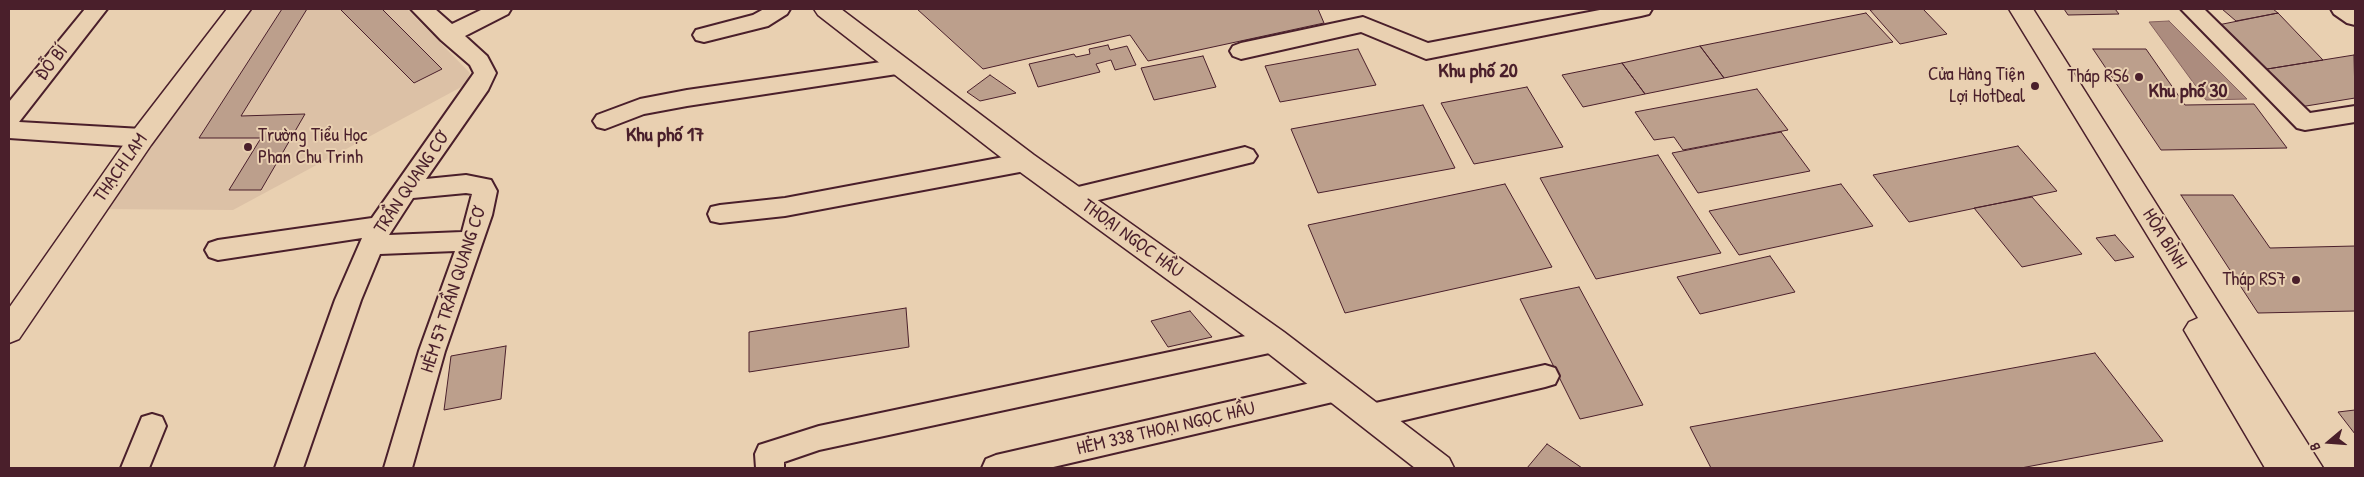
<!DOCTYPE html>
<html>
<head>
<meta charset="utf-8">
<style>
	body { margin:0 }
	#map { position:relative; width:2364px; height:477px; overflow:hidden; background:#e9d0b1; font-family:"Patrick Hand",sans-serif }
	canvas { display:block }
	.frame { position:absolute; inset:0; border:10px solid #4a1f2b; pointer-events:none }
	.north { position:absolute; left:2304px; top:417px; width:50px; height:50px; -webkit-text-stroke:4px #e9d0b1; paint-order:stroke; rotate:252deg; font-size:14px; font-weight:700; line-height:20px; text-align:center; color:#4a1f2b }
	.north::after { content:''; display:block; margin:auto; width:18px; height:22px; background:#4a1f2b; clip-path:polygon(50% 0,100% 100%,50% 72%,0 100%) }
</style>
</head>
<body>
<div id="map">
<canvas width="2364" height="477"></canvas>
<div class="frame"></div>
<div class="north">B</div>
</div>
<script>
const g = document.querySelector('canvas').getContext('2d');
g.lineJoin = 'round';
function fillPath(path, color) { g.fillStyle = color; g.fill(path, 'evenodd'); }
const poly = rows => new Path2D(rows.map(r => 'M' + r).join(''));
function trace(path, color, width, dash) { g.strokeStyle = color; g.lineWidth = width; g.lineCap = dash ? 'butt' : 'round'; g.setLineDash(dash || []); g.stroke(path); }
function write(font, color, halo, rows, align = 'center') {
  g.font = font + ' "Patrick Hand",sans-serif'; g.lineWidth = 4; g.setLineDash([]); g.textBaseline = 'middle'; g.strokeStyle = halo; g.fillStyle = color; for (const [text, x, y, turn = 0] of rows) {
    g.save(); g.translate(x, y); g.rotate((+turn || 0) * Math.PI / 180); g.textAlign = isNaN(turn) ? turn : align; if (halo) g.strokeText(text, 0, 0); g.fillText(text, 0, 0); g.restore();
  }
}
fillPath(poly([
	[243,9,407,9,470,73,465,85,233,210,102,209]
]), '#dcc1a6');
const water = poly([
	[2169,21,2247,99,2206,100,2149,22,2169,21]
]);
fillPath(water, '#ac8c7e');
trace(water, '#85605d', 1);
const building = poly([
	[282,9,307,9,241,116,305,114,261,190,229,190,261,138,199,138,282,9],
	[340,9,382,9,442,69,414,83,340,9],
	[917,9,1318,9,1324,23,1148,61,1130,35,983,69,917,9],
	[1878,9,1923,9,1947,34,1900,44,1870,10,1878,9],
	[2064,9,2115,9,2119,14,2068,15,2064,9],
	[2222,9,2273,9,2278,13,2236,21,2222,9],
	[1866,13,1893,42,1724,78,1700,46,1866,13],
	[2278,13,2323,60,2261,70,2218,25,2278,13],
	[1108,45,1110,50,1127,46,1136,65,1115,70,1111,60,1096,64,1100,72,1038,87,1029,64,1074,54,1076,57,1090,54,1089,49,1108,45],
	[1700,46,1724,78,1645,94,1622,63,1700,46],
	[1358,49,1376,85,1280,102,1265,66,1358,49],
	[2093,49,2146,49,2185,105,2254,104,2287,148,2161,150,2093,49],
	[2354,55,2355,98,2300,107,2261,70,2354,55],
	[1203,56,1216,87,1154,100,1141,68,1203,56],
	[1622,63,1645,94,1583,107,1562,75,1622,63],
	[990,75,1016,93,980,101,967,92,990,75],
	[1527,87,1563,147,1474,164,1441,103,1527,87],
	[1757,89,1788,130,1683,150,1674,137,1654,140,1635,112,1757,89],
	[1423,105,1455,168,1318,193,1291,129,1423,105],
	[1781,132,1810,171,1698,193,1672,153,1781,132],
	[2018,146,2057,191,1909,222,1873,175,2018,146],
	[1658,155,1721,253,1596,279,1540,178,1658,155],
	[1505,184,1552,267,1345,313,1308,225,1505,184],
	[1841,184,1873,226,1739,255,1709,211,1841,184],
	[2181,195,2233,195,2270,248,2355,246,2355,311,2258,313,2181,195],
	[2032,197,2082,254,2022,267,1974,208,2032,197],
	[2115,235,2134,257,2115,261,2096,238,2115,235],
	[1770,256,1795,292,1700,314,1677,277,1770,256],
	[1579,287,1643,405,1580,419,1520,299,1579,287],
	[906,308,909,347,749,372,749,332,906,308],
	[1190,311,1212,337,1168,347,1151,321,1190,311],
	[506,346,501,399,444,410,451,356,506,346],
	[2095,353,2163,441,2021,468,1711,468,1690,427,2095,353],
	[2355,410,2355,434,2338,412,2355,410],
	[1547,444,1582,468,1527,468,1547,444]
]);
fillPath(building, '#bc9f8c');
trace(building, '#4a1f2b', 1);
const street = poly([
	[85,9,107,9,19,122,142,129,150,132,154,138,150,144,142,147,9,138,9,102,85,9],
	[411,9,435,9,452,24,483,9,511,9,508,14,465,36,487,56,496,73,488,90,426,179,466,175,491,180,497,191,492,215,445,351,412,468,384,468,419,351,455,251,380,254,361,300,303,468,275,468,335,300,362,238,218,260,209,257,205,250,209,243,218,240,372,218,474,73,470,65,441,40,411,9],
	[466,193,472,194,462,232,389,235,413,198,466,193],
	[764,9,790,9,787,14,768,26,704,42,696,40,693,35,696,30,753,15,764,9],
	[1605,9,1652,9,1649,14,1641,16,1426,59,1361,32,1241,59,1233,56,1230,51,1233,46,1241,43,1363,17,1428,43,1605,9],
	[2181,9,2204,9,2310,113,2355,106,2355,122,2305,130,2297,128,2181,9],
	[2331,9,2355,9,2355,25,2347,23,2334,14,2331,9],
	[902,59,910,62,913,67,910,72,687,106,644,114,605,129,597,127,593,121,597,115,640,99,687,90,902,59],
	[1245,147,1253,150,1257,156,1253,162,1074,206,1065,204,1062,197,1065,190,1074,188,1245,147],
	[1025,153,1033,156,1037,162,1033,168,1025,171,785,216,720,223,711,221,708,214,711,207,720,205,785,198,1025,153],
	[1274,330,1283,333,1287,341,1283,349,1274,352,819,450,784,462,784,468,756,468,755,454,759,445,819,426,1274,330],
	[1545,365,1555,368,1559,376,1555,384,1545,387,1371,428,1361,424,1357,416,1361,408,1371,404,1545,365],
	[1337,377,1347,381,1351,389,1347,397,1337,401,1049,468,982,468,986,459,996,455,1337,377],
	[152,414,162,417,166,426,149,468,121,468,142,417,152,414]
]);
const secondary = poly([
	[227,9,251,9,151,145,19,339,9,343,9,308,133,131,227,9],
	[814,9,841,9,1034,155,1284,332,1449,458,1454,468,1415,468,1264,350,1016,169,818,15,814,9],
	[2009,9,2033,9,2323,468,2265,468,2184,330,2189,322,2198,318,2009,9]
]);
trace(street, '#4a1f2b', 4);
trace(secondary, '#4a1f2b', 3);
fillPath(street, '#e9d0b1');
fillPath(secondary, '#e9d0b1');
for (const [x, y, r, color] of [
	[2139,77,5,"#4a1f2b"],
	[2035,86,5,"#4a1f2b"],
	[248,147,5,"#4a1f2b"],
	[2296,280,5,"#4a1f2b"]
]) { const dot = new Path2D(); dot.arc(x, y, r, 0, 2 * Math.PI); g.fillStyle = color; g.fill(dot); trace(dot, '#e9d0b1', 2); }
write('19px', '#4a1f2b', '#e9d0b1', [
	["ĐỖ BÍ",52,63,-51],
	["THẠCH LAM",121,168,-55],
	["TRẦN QUANG CƠ",412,183,-56],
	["THOẠI NGỌC HẦU",1132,239,36],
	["HÒA BÌNH",2164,239,58],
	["HẺM 57 TRẦN QUANG CƠ",454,290,-72],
	["HẺM 338 THOẠI NGỌC HẦU",1166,429,-13]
]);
write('19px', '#4a1f2b', '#e9d0b1', [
	["Cửa Hàng Tiện",2025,75],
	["Lợi HotDeal",2025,97],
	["Tháp RS6",2129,77],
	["Trường Tiểu Học",258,136,"left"],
	["Phan Chu Trinh",258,158,"left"],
	["Tháp RS7",2286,280]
], 'right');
write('bold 20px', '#4a1f2b', '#e9d0b1', [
	["Khu phố 20",1478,72],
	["Khu phố 30",2188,92],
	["Khu phố 17",665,136]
]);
</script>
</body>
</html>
